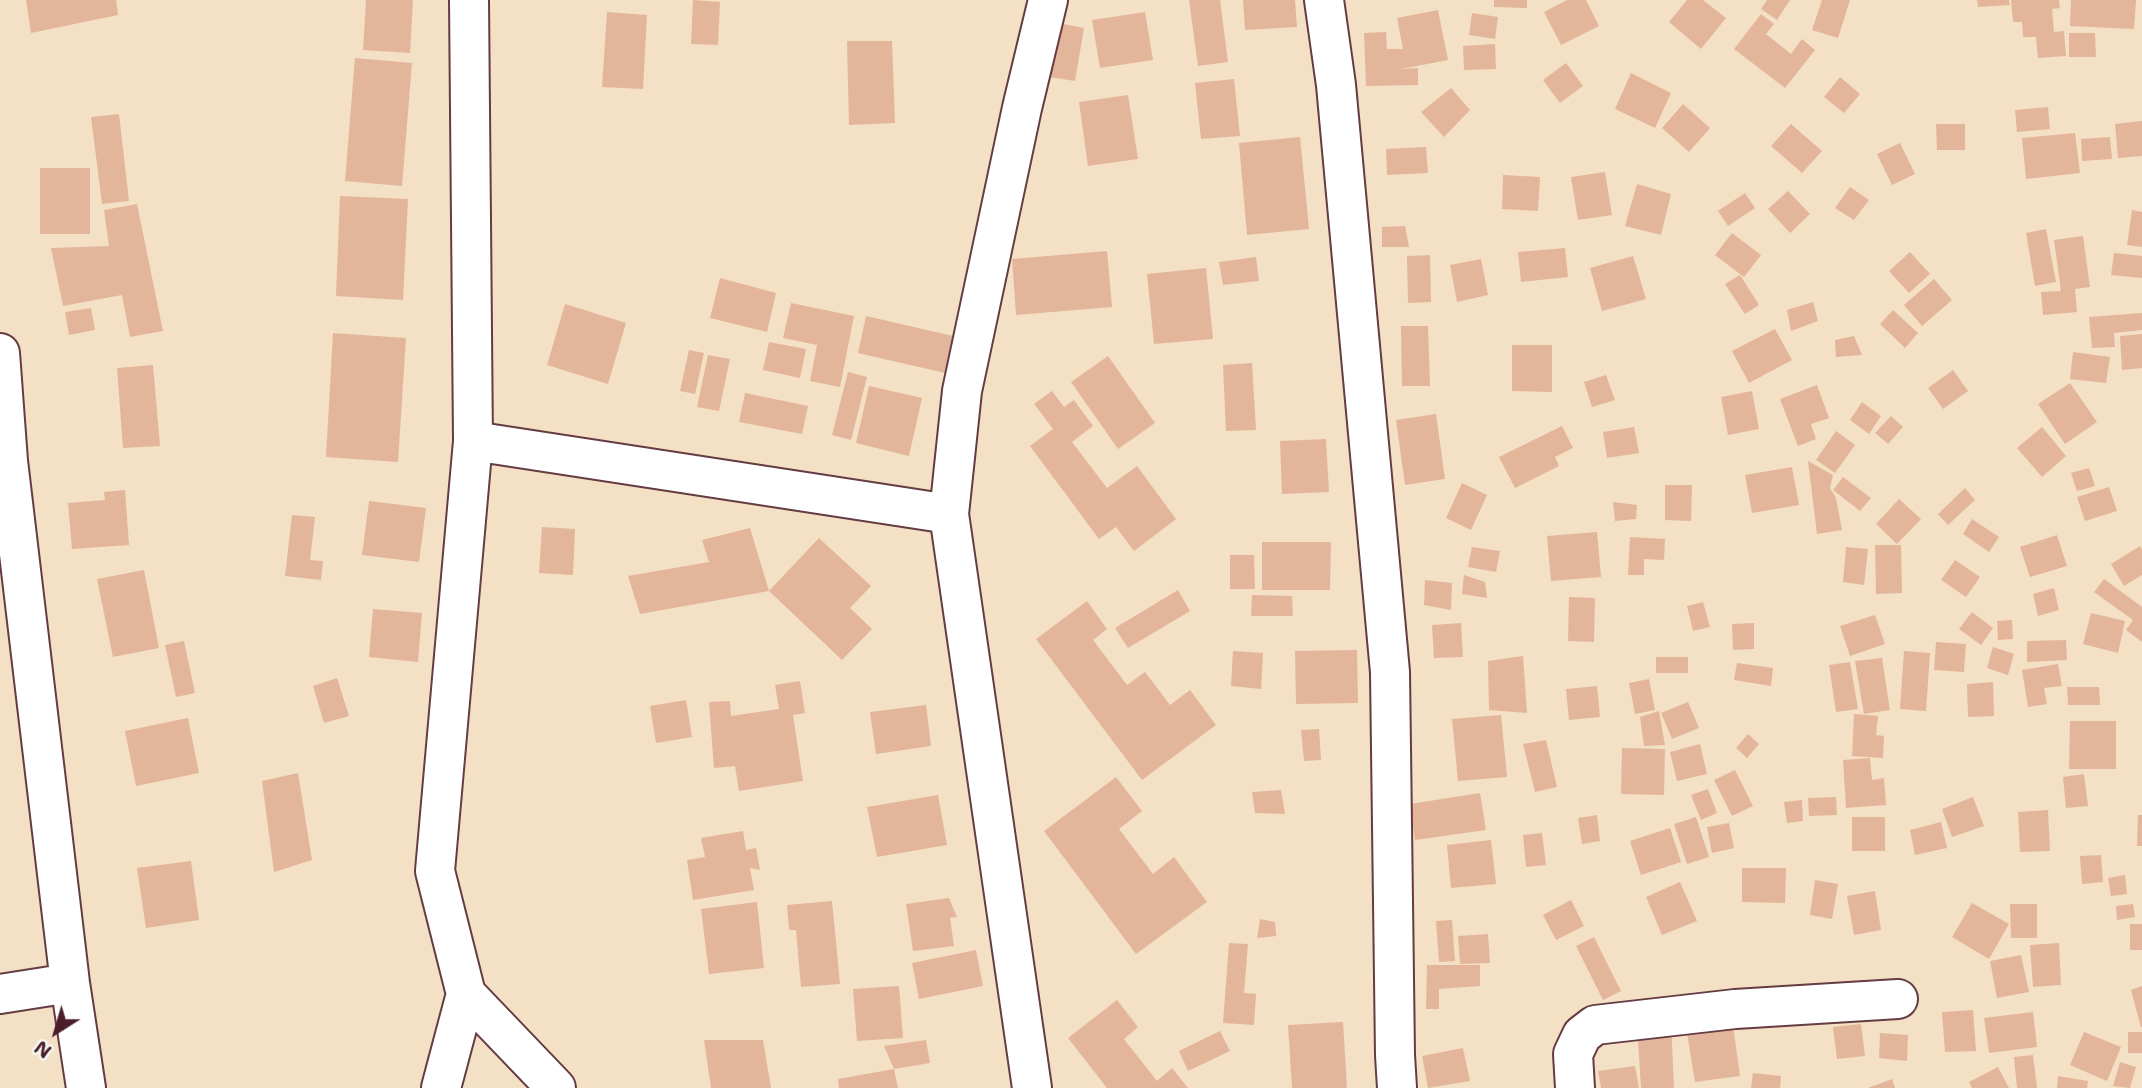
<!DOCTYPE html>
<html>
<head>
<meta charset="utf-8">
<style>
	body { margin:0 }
	#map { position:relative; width:2142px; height:1088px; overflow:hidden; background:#f4e0c5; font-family:"Shantell Sans",sans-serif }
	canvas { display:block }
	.north { position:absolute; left:21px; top:997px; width:70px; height:70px; -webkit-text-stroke:5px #f6f6f2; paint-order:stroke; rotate:217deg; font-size:19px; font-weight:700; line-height:28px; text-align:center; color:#4a1f2b }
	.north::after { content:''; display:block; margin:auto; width:24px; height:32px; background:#4a1f2b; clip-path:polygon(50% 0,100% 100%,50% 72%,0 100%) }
</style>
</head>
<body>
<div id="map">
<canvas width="2142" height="1088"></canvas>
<div class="north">N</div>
</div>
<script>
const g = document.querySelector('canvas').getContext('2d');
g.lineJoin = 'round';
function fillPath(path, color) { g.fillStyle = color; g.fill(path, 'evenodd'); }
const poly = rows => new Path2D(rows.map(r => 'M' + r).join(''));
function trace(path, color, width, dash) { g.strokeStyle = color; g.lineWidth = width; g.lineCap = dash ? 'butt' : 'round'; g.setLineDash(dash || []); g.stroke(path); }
fillPath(poly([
	[26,0,116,0,118,15,31,33],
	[366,0,413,0,410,53,363,50],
	[693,0,720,2,718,45,691,44],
	[1189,0,1220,0,1228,62,1198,66],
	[1243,0,1295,0,1297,27,1245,30],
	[1494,0,1527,0,1527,8,1494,7],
	[1567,0,1586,0,1599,26,1561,45,1544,12],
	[1687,0,1703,0,1726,18,1701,49,1669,22],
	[1767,0,1790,0,1777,20,1761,9],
	[1822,0,1850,0,1838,38,1812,30],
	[1977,0,2009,0,2010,5,1978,7],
	[2011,0,2059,0,2060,8,2052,9,2054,32,2064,31,2066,56,2038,58,2036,37,2023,37,2022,22,2013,22],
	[2071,0,2136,0,2134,29,2070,26],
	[1438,10,1448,60,1401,69,1418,68,1418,85,1366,86,1364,33,1386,32,1387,49,1403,49,1397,18],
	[607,12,647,15,643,89,602,87],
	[1145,12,1153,60,1100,68,1092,20],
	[1472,13,1498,17,1495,39,1469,35],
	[1761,14,1774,24,1766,34,1791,54,1802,39,1815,50,1785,88,1734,49],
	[1058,23,1084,28,1075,81,1049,77],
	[2069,33,2095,33,2096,57,2069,57],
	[847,41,892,41,895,123,849,125],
	[1495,44,1496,69,1464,70,1463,46],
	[355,58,412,63,402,186,345,181],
	[1566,63,1583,86,1560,103,1543,80],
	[1631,73,1671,93,1655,128,1615,109],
	[1840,77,1860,94,1844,113,1824,97],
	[1234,79,1240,136,1201,139,1195,83],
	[1451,88,1470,110,1444,137,1421,112],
	[1128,95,1138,159,1088,166,1079,102],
	[1683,104,1710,128,1689,152,1662,128],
	[2048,107,2050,129,2017,132,2015,110],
	[119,114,129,201,102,204,91,117],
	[2142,121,2142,156,2118,158,2115,124],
	[1791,124,1822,151,1802,173,1771,146],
	[1936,124,1965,124,1965,150,1937,150],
	[2075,133,2080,173,2026,179,2022,138],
	[1300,137,1309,229,1247,235,1239,143],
	[2110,137,2112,159,2082,161,2081,139],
	[1900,143,1915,174,1892,185,1877,154],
	[1426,147,1428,173,1387,175,1386,149],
	[40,168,90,168,90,234,40,234],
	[1605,172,1612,215,1578,220,1571,177],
	[1503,175,1540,177,1538,211,1502,209],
	[1637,184,1671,194,1661,235,1625,226],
	[1850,187,1869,200,1854,220,1835,208],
	[1788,191,1810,214,1790,233,1768,209],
	[1745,193,1755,208,1728,226,1718,211],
	[340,196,408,199,403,300,336,296],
	[137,204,163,331,130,337,122,295,63,306,51,248,109,246,104,210],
	[2132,210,2142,212,2142,247,2127,245],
	[1405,226,1409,247,1382,247,1382,227],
	[2046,229,2056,282,2035,286,2026,233],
	[1732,233,1761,255,1744,277,1715,255],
	[2083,236,2090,287,2075,289,2077,312,2043,315,2041,292,2061,291,2054,240],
	[1565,248,1568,277,1521,282,1518,252],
	[1107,251,1112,307,1016,315,1012,259],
	[1910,252,1930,274,1909,293,1889,271],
	[2114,253,2142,256,2142,278,2111,275],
	[1430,255,1431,302,1408,303,1407,256],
	[1633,256,1646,299,1602,311,1590,268],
	[1256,257,1259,281,1223,285,1219,262],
	[1481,259,1488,295,1457,302,1450,265],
	[1206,268,1213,339,1154,344,1147,274],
	[1740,275,1759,305,1745,314,1725,284],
	[720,278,776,293,767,332,710,318],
	[1934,279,1952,300,1922,326,1904,305],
	[1813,302,1818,321,1791,331,1787,310],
	[791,303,854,316,840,387,810,381,817,345,783,338],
	[565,304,626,323,608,384,547,365],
	[91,308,95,330,69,335,65,312],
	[1893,310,1918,333,1905,348,1880,324],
	[2142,313,2142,330,2114,333,2115,347,2092,348,2089,317],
	[866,316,953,336,945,373,858,353],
	[1401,326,1428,326,1430,386,1402,386],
	[1775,329,1792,360,1749,383,1732,351],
	[333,333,406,338,398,462,326,457],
	[2142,334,2142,368,2122,370,2120,336],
	[1854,336,1862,355,1836,357,1835,340],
	[769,342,806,349,800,378,763,370],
	[1512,345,1552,345,1552,392,1512,391],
	[689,350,704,353,695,394,680,391],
	[2073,352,2110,357,2106,383,2070,379],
	[708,355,730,359,719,411,697,407],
	[1108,356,1155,423,1118,449,1071,382],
	[1252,363,1256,430,1226,431,1223,365],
	[153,365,160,446,123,448,117,368],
	[1953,370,1968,391,1943,409,1928,388],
	[848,372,867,377,851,440,832,435],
	[1606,375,1615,400,1592,407,1584,382],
	[2070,383,2097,422,2065,444,2038,404],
	[1817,385,1829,418,1811,424,1816,439,1798,446,1780,399],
	[869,386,922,398,909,456,856,443],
	[1052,391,1064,407,1074,400,1093,426,1072,442,1107,488,1137,466,1176,519,1134,551,1116,527,1099,539,1030,446,1053,429,1034,404],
	[1752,391,1759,429,1728,435,1721,397],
	[745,393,808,406,802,434,739,422],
	[1862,402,1881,416,1869,434,1850,420],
	[1436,414,1445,479,1405,485,1396,420],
	[1891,416,1903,427,1888,444,1875,433],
	[1562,426,1573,448,1555,457,1559,466,1515,488,1499,457],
	[1634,427,1639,453,1607,458,1603,432],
	[2042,427,2066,456,2042,477,2017,448],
	[1836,431,1855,445,1835,473,1816,460],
	[1326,439,1329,492,1282,494,1280,441],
	[1808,461,1833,475,1830,488,1836,498,1842,530,1817,534],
	[1792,467,1799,505,1752,513,1745,475],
	[2089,468,2095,486,2077,491,2071,473],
	[1843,477,1871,498,1860,511,1833,490],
	[1462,483,1487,495,1471,530,1446,518],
	[1665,485,1692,485,1691,521,1665,520],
	[2109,487,2117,511,2085,521,2077,497],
	[1965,488,1975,500,1948,525,1938,514],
	[125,490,129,545,72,549,68,503,105,500,104,492],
	[1899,499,1921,519,1897,544,1876,524],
	[369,501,426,508,419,562,362,555],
	[1613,502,1637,505,1636,519,1615,521],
	[292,515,315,517,310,560,323,561,321,580,285,576],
	[1972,519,1999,537,1989,552,1963,534],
	[542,527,575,529,573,575,539,573],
	[750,528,769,591,819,538,871,586,850,608,872,629,842,660,769,591,640,614,628,576,709,562,702,540],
	[1597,532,1601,577,1551,581,1547,536],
	[2057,535,2067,566,2030,577,2020,547],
	[1630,537,1665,539,1664,560,1644,559,1644,575,1628,575],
	[1262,542,1331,542,1330,590,1262,590],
	[1875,545,1901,545,1902,593,1876,594],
	[2140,546,2142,549,2142,575,2124,586,2111,564],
	[1472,547,1500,551,1496,572,1468,567],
	[1846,547,1868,549,1864,585,1843,582],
	[1230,555,1254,555,1255,589,1230,589],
	[1955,560,1980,577,1966,597,1941,580],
	[144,570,159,648,113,657,97,579],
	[1464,575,1485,582,1487,598,1462,594],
	[2104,579,2142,607,2142,642,2126,630,2133,620,2094,592],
	[1425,580,1452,583,1451,610,1424,605],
	[2054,588,2059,610,2038,616,2033,594],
	[1178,590,1190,611,1128,648,1115,628],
	[1252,595,1292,596,1293,616,1251,616],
	[1569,597,1595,598,1594,642,1568,641],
	[1087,601,1107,629,1093,640,1127,685,1145,672,1170,705,1190,690,1216,725,1142,780,1036,639],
	[1703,602,1710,627,1693,631,1687,606],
	[373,609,422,613,418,662,369,657],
	[1972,612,1993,628,1981,645,1959,629],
	[2091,613,2125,621,2118,653,2083,644],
	[1875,615,1885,644,1850,656,1840,626],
	[2012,620,2013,639,1998,640,1997,621],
	[1461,623,1463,657,1434,658,1432,625],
	[1754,623,1754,649,1733,650,1732,624],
	[2066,640,2067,660,2027,662,2027,641],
	[184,641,195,693,176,697,165,645],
	[1936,642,1966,644,1964,672,1934,670],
	[1993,647,2014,654,2008,675,1987,668],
	[1357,650,1358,703,1296,704,1295,651],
	[1233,651,1263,653,1261,689,1231,686],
	[1904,651,1930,653,1926,711,1900,709],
	[1523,656,1527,713,1489,710,1488,661],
	[1656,657,1688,657,1688,673,1656,673],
	[1882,658,1890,710,1864,714,1855,661],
	[1850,662,1858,709,1836,712,1829,665],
	[1737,663,1773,668,1771,686,1734,680],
	[2058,664,2062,686,2044,688,2047,704,2028,707,2022,670],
	[337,678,349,716,324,723,313,686],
	[1649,679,1655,710,1635,714,1629,683],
	[800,681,805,713,793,715,803,781,739,791,735,766,714,768,709,702,730,701,731,716,779,709,775,685],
	[1993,682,1994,716,1968,717,1967,684],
	[1597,686,1600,717,1569,720,1566,689],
	[2067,687,2099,687,2100,705,2068,705],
	[686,700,692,737,656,743,650,706],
	[1688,702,1699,728,1672,739,1661,713],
	[926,705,931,746,876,754,870,712],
	[1659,711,1665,745,1644,746,1640,717],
	[1854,714,1878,716,1876,735,1884,736,1883,758,1852,756],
	[1501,715,1507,777,1458,781,1452,719],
	[188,718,199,773,136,786,125,731],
	[2070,721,2116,721,2116,769,2069,769],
	[1319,729,1321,760,1304,761,1301,730],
	[1748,734,1759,744,1747,758,1736,748],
	[1546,740,1557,787,1535,792,1523,744],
	[1700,744,1707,774,1677,781,1670,752],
	[1622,748,1665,749,1664,795,1621,794],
	[1870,758,1872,780,1884,778,1886,805,1846,808,1843,760],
	[1735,770,1753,806,1732,816,1714,780],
	[298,773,312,860,274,872,262,781],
	[2084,774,2088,806,2066,808,2063,777],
	[1116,777,1142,811,1119,829,1153,874,1174,857,1207,902,1136,954,1044,831],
	[1708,789,1717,813,1701,820,1691,795],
	[1281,790,1285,814,1255,813,1252,792],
	[1480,793,1486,830,1415,840,1410,804],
	[938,795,947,845,877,857,867,807],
	[1836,797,1837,815,1809,816,1808,798],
	[1973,797,1984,826,1952,837,1942,809],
	[1802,800,1803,821,1787,823,1784,802],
	[2048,810,2050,851,2020,852,2018,812],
	[1597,815,1600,841,1582,844,1578,818],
	[2138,815,2142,815,2142,846,2137,846],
	[1696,817,1709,857,1687,864,1674,824],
	[1852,817,1885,817,1885,851,1852,851],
	[1941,822,1947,848,1915,855,1910,830],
	[1729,823,1734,848,1712,853,1707,827],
	[1670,828,1681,862,1641,875,1630,841],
	[743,831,746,850,756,848,760,870,750,868,754,890,693,900,687,860,705,857,701,838],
	[1542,833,1546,865,1526,867,1523,835],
	[1491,840,1496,884,1451,888,1447,845],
	[2101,855,2103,882,2082,884,2080,856],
	[191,861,199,920,146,928,137,868],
	[1742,868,1786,868,1785,903,1742,902],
	[2125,875,2127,894,2111,896,2108,878],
	[1815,880,1838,884,1832,919,1810,915],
	[1680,882,1697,921,1662,935,1646,897],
	[1875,891,1881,930,1854,935,1847,896],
	[949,898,957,917,950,918,954,946,913,951,906,904],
	[1571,900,1584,926,1556,940,1543,915],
	[832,901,840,984,801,987,796,930,789,930,787,905],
	[757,902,764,968,709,974,701,909],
	[1972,903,2009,924,1989,959,1952,937],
	[2010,904,2037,904,2037,938,2011,938],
	[2133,904,2135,917,2117,920,2116,906],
	[1260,919,1275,922,1276,936,1257,938],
	[1452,920,1455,961,1439,962,1436,921],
	[2130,924,2142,924,2142,950,2130,950],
	[1488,934,1490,963,1460,964,1458,936],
	[1594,937,1621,991,1603,1000,1576,946],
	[1229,943,1248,944,1244,993,1256,994,1254,1025,1223,1023],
	[2059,943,2061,985,2033,987,2030,945],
	[976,950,983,986,919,999,912,963],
	[2021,955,2029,992,1997,998,1990,961],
	[1427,965,1480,965,1480,986,1439,989,1439,1009,1426,1009],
	[899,986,903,1038,857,1041,853,989],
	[2142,986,2142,1027,2141,1027,2131,990],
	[1117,1000,1138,1027,1124,1039,1157,1081,1172,1068,1188,1088,1107,1088,1068,1038],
	[1973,1010,1976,1051,1945,1052,1942,1012],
	[2033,1012,2037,1047,1989,1053,1984,1018],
	[1671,1021,1674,1088,1641,1088,1637,1023],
	[1343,1022,1347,1088,1292,1088,1288,1025],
	[1861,1024,1865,1056,1837,1059,1833,1027],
	[1733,1026,1740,1076,1695,1082,1687,1033],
	[1220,1031,1230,1051,1188,1071,1179,1051],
	[2084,1032,2121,1047,2107,1081,2070,1065],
	[2128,1032,2142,1032,2142,1053,2128,1053],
	[1880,1033,1908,1035,1907,1061,1879,1058],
	[704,1040,763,1040,771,1088,711,1088],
	[926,1040,930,1063,894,1069,884,1046],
	[1463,1048,1470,1081,1428,1088,1422,1056],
	[2033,1055,2037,1088,2017,1088,2014,1057],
	[2120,1062,2136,1067,2130,1088,2113,1086],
	[1635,1066,1639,1088,1601,1088,1598,1071],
	[1998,1067,2009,1088,1972,1088,1969,1082],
	[894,1069,898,1088,839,1088,838,1079],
	[1753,1073,1781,1076,1780,1088,1751,1088],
	[2058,1076,2088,1081,2087,1088,2057,1088],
	[1892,1079,1895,1088,1868,1088]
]), '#e3b69b');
const minor = poly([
	[1324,0,1336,85,1390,672,1395,1055,1397,1088],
	[0,353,8,461,70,983,86,1088],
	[473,441,949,514],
	[0,994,70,983],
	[466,994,556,1088],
	[441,1088,466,994,435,871,473,441,469,0],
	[1032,1088,949,514,962,391,1022,108,1048,0],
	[1575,1088,1573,1054,1582,1035,1595,1025,1735,1009,1898,999]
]);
trace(minor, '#643c42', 42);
trace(minor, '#fff', 38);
</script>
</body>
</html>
